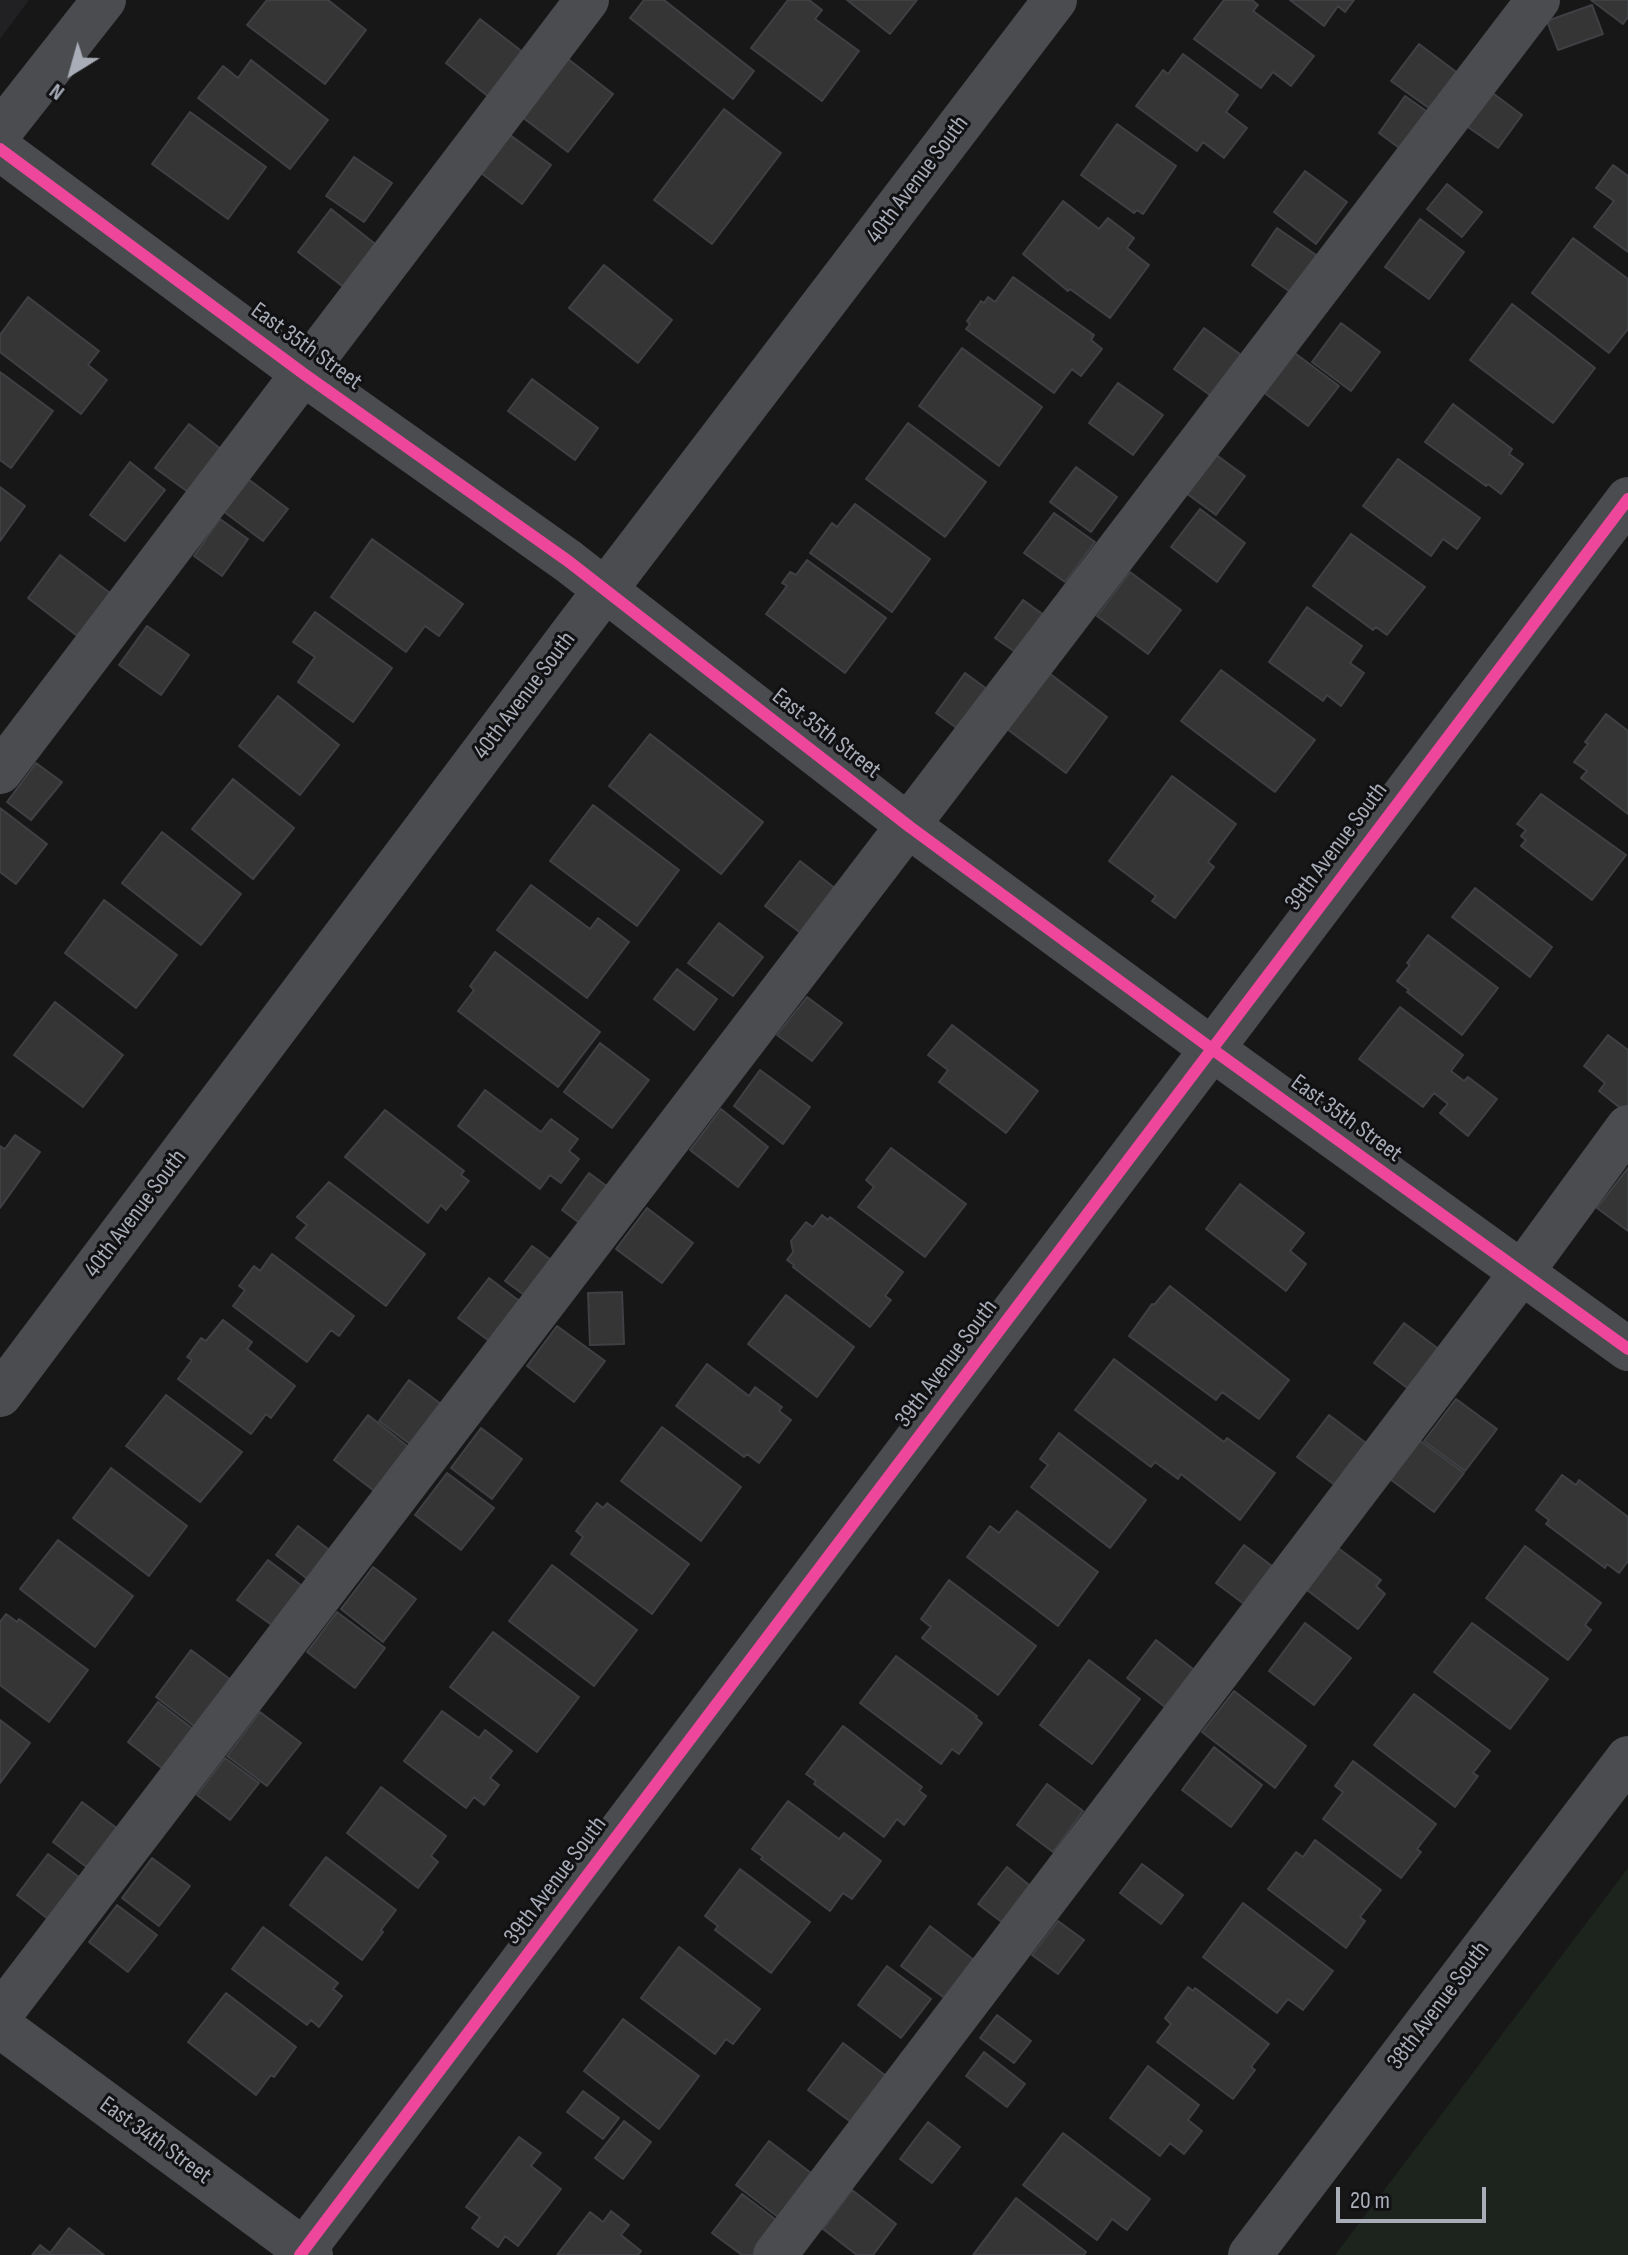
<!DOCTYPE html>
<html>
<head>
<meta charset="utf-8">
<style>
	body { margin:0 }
	#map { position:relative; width:1628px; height:2255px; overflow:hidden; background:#171717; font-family:"Sofia Sans Condensed",sans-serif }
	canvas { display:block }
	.north { position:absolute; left:32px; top:32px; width:80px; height:80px; -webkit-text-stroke:6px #111113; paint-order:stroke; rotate:217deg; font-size:22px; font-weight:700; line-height:32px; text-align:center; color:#a8adb8 }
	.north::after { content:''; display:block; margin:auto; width:28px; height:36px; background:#a8adb8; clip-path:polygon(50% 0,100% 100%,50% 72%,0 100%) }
	.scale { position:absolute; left:1336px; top:2187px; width:150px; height:36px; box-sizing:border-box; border:4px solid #a8adb8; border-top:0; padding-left:10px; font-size:24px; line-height:28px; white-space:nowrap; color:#a8adb8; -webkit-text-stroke:6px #111113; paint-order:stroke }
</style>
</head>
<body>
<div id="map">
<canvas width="1628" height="2255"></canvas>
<div class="north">N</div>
<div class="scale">20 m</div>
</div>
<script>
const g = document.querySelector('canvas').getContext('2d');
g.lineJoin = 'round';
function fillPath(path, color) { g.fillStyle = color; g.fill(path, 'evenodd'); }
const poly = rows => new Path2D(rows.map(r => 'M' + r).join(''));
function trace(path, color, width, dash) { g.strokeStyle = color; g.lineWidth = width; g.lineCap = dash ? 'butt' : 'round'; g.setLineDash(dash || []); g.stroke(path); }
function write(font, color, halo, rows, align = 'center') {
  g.font = font + ' "Sofia Sans Condensed",sans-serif'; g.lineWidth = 6; g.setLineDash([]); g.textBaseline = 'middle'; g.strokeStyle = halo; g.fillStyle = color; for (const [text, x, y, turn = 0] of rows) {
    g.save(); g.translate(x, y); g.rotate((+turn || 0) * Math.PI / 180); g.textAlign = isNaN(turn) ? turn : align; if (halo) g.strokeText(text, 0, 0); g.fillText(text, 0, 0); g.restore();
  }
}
fillPath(poly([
	[0,0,29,0,0,39]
]), '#212123');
fillPath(poly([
	[1628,1868,1628,2255,1335,2255]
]), '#1d241e');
const building = poly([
	[267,0,328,0,366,30,325,84,247,25,267,0],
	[644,0,664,0,754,71,733,99,630,18,644,0],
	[788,0,809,0,822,10,815,19,859,51,822,101,751,48,788,0],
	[847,0,917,0,890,34,847,0],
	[1224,0,1252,0,1258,5,1253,11,1314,56,1291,86,1273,72,1261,88,1194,39,1224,0],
	[1290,0,1354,0,1345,12,1338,6,1324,26,1290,0],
	[1591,0,1628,0,1628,17,1623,24,1591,0],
	[1592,5,1603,34,1558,50,1547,21,1592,5],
	[480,19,524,53,489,97,446,63,480,19],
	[1419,44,1459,74,1433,111,1391,81,1419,44],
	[1183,54,1238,95,1226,112,1247,128,1224,158,1203,142,1197,151,1136,106,1163,70,1168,74,1183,54],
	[568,59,613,94,568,152,522,117,568,59],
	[251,60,328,120,290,169,198,98,223,66,238,78,251,60],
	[1490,91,1522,115,1498,148,1465,125,1490,91],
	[1405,96,1429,113,1402,150,1379,133,1405,96],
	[724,109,781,153,712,244,654,200,724,109],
	[190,112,266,167,228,219,152,164,190,112],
	[1117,124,1176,166,1143,214,1137,210,1134,213,1081,175,1117,124],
	[510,135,551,165,522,204,481,173,510,135],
	[354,157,392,183,364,222,326,196,354,157],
	[1613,165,1628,176,1628,252,1594,227,1614,201,1596,188,1613,165],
	[1305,171,1347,202,1316,244,1274,212,1305,171],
	[1447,184,1482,212,1462,237,1427,209,1447,184],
	[1063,201,1099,229,1108,218,1134,238,1127,248,1149,265,1110,318,1070,289,1068,291,1023,254,1063,201],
	[331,209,379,247,346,289,298,252,331,209],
	[1420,219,1464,252,1429,299,1385,267,1420,219],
	[1277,228,1319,257,1293,294,1252,265,1277,228],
	[1573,238,1628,279,1628,329,1609,353,1532,293,1573,238],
	[604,265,672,320,638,363,569,308,604,265],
	[1013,277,1094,335,1091,340,1102,349,1081,376,1072,369,1054,393,966,329,970,324,967,321,981,301,984,303,988,297,995,302,1013,277],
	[28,297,99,351,88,365,107,380,81,414,0,352,0,335,28,297],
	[1512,304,1595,368,1553,423,1470,360,1512,304],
	[1341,323,1380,352,1351,391,1312,362,1341,323],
	[1204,328,1244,357,1214,398,1174,369,1204,328],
	[962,348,1042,407,999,466,919,406,962,348],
	[1292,351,1339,386,1308,426,1262,391,1292,351],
	[0,372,53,411,11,468,0,460,0,372],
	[532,379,598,428,575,460,508,411,532,379],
	[1118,383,1163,415,1133,455,1089,423,1118,383],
	[1453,404,1512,449,1509,454,1523,464,1501,494,1488,484,1486,486,1425,442,1453,404],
	[908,423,986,482,945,537,866,479,908,423],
	[189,424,222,450,188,492,155,468,189,424],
	[1215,454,1245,476,1216,515,1186,493,1215,454],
	[1398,459,1480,518,1457,549,1443,539,1431,556,1363,506,1398,459],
	[130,462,165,490,125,541,90,515,130,462],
	[1076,467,1117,497,1091,532,1050,502,1076,467],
	[248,479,288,509,263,541,223,511,248,479],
	[0,487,25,506,0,541,0,487],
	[855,504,930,559,892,612,810,553,832,523,837,527,855,504],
	[1200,509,1245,543,1217,582,1171,547,1200,509],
	[1054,513,1095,542,1065,582,1024,553,1054,513],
	[220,519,248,539,222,576,194,556,220,519],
	[1351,534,1425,587,1387,635,1376,627,1373,630,1313,586,1351,534],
	[372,539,463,604,439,636,425,626,406,652,331,597,372,539],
	[60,555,114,596,80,638,28,598,60,555],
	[807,560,886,618,845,673,766,614,787,586,782,583,790,572,796,575,807,560],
	[1130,572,1181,610,1148,654,1097,616,1130,572],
	[1023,600,1048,618,1021,656,995,638,1023,600],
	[1307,607,1362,646,1350,663,1364,673,1341,706,1327,695,1323,701,1269,662,1307,607],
	[315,612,392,668,353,722,298,682,315,657,293,642,315,612],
	[147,626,189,655,161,695,119,665,147,626],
	[1221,670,1315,740,1275,792,1181,721,1221,670],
	[965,673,991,692,962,732,936,713,965,673],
	[1049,673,1107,717,1066,773,1007,729,1049,673],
	[278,696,339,745,300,795,239,746,278,696],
	[1606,714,1628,731,1628,814,1581,778,1587,771,1574,762,1588,744,1585,742,1606,714],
	[650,734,763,822,721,874,609,786,650,734],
	[36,763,62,782,31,820,7,802,36,763],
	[1172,776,1236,824,1208,862,1214,867,1175,918,1152,901,1156,896,1109,861,1172,776],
	[233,779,294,828,253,879,192,829,233,779],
	[1541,794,1626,855,1592,900,1521,846,1526,840,1521,836,1526,830,1517,824,1541,794],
	[593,805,679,870,637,926,550,861,593,805],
	[0,808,47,844,16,884,0,872,0,808],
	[162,832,241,894,201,945,122,883,162,832],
	[800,861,840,892,806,937,765,906,800,861],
	[531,885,590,929,598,918,629,942,587,998,497,930,531,885],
	[1475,888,1552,947,1530,977,1452,917,1475,888],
	[104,900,177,955,136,1008,65,953,104,900],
	[719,923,763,957,733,996,688,963,719,923],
	[1428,935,1498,988,1462,1035,1407,992,1409,990,1397,981,1410,965,1407,963,1428,935],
	[495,952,600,1032,558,1087,458,1011,474,990,470,986,495,952],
	[677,969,717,999,694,1030,654,999,677,969],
	[807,997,842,1023,812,1061,777,1035,807,997],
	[55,1002,123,1055,83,1107,14,1055,55,1002],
	[1400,1007,1463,1055,1451,1071,1464,1081,1468,1077,1497,1099,1468,1136,1440,1113,1448,1104,1434,1093,1423,1107,1359,1059,1400,1007],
	[952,1025,1038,1091,1006,1133,939,1082,948,1070,928,1055,952,1025],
	[1608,1035,1628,1050,1628,1106,1624,1111,1599,1091,1605,1083,1584,1066,1608,1035],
	[600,1043,649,1080,612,1128,564,1092,600,1043],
	[760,1070,810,1107,783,1144,734,1106,760,1070],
	[485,1090,541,1132,551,1119,578,1139,569,1151,579,1159,561,1183,550,1175,540,1189,458,1126,485,1090],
	[721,1109,768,1147,738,1187,690,1150,721,1109],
	[385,1110,464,1171,461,1175,469,1181,446,1210,441,1205,428,1223,345,1157,385,1110],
	[15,1135,40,1152,0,1208,0,1146,5,1149,15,1135],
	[891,1148,966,1204,925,1257,858,1207,874,1187,866,1180,891,1148],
	[1628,1168,1628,1231,1597,1208,1628,1168],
	[589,1173,612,1190,585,1227,562,1210,589,1173],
	[329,1182,425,1254,386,1306,296,1238,307,1225,297,1217,329,1182],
	[1240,1184,1304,1233,1290,1251,1306,1264,1286,1291,1206,1229,1240,1184],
	[647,1208,693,1243,662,1283,616,1249,647,1208],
	[822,1215,828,1220,830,1217,903,1272,885,1296,891,1300,870,1327,793,1267,794,1265,787,1260,793,1252,791,1241,806,1222,813,1227,822,1215],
	[532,1246,558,1265,531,1300,505,1281,532,1246],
	[272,1254,354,1316,339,1336,331,1330,307,1362,233,1306,245,1290,239,1286,254,1266,260,1271,272,1254],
	[489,1278,526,1306,496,1346,458,1318,489,1278],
	[1170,1286,1289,1380,1259,1419,1222,1392,1216,1400,1129,1336,1152,1304,1154,1305,1170,1286],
	[622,1292,624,1344,590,1345,588,1293,622,1292],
	[786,1295,854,1347,817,1397,748,1344,786,1295],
	[223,1320,252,1342,247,1349,295,1386,271,1418,266,1414,251,1434,178,1379,192,1360,187,1357,201,1338,206,1341,223,1320],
	[1404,1323,1440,1350,1410,1390,1374,1363,1404,1323],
	[557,1326,605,1361,574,1402,527,1366,557,1326],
	[1114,1359,1224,1442,1227,1438,1275,1473,1240,1520,1181,1474,1178,1479,1155,1462,1151,1467,1075,1410,1114,1359],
	[707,1364,749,1396,755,1387,782,1407,779,1411,791,1420,759,1463,747,1454,744,1457,676,1406,707,1364],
	[409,1380,449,1410,418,1450,379,1421,409,1380],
	[166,1395,242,1452,200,1502,126,1446,166,1395],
	[1456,1399,1497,1429,1465,1471,1424,1441,1456,1399],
	[368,1415,416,1453,382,1497,334,1460,368,1415],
	[1329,1415,1370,1446,1339,1488,1297,1457,1329,1415],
	[662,1427,741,1487,701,1541,621,1481,662,1427],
	[481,1428,522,1459,492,1499,451,1468,481,1428],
	[1059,1433,1146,1500,1110,1548,1031,1487,1048,1465,1040,1459,1059,1433],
	[1419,1440,1464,1473,1434,1512,1390,1479,1419,1440],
	[111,1468,187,1526,149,1576,73,1518,111,1468],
	[447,1473,494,1508,461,1550,415,1515,447,1473],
	[1562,1475,1576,1485,1579,1480,1628,1517,1628,1561,1619,1573,1607,1564,1605,1568,1546,1524,1549,1520,1536,1510,1562,1475],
	[597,1503,603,1508,607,1503,689,1564,652,1614,571,1554,583,1537,576,1531,597,1503],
	[1017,1511,1098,1572,1058,1626,967,1557,990,1526,999,1533,1017,1511],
	[298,1526,336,1555,314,1584,276,1555,298,1526],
	[58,1540,133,1596,95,1647,20,1589,58,1540],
	[1244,1545,1276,1569,1248,1607,1216,1583,1244,1545],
	[1525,1546,1601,1603,1585,1625,1591,1630,1568,1660,1486,1598,1525,1546],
	[1338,1548,1381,1580,1376,1586,1385,1594,1358,1629,1307,1590,1338,1548],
	[268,1560,310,1592,280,1631,237,1600,268,1560],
	[552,1565,637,1630,594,1686,509,1621,552,1565],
	[373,1567,416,1599,383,1642,341,1609,373,1567],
	[949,1580,1036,1646,998,1695,922,1638,931,1627,921,1619,949,1580],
	[337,1612,385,1648,355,1688,307,1652,337,1612],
	[6,1614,17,1622,19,1619,88,1670,49,1722,0,1685,0,1622,6,1614],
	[1305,1623,1351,1658,1314,1705,1269,1671,1305,1623],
	[1472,1623,1548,1679,1510,1729,1434,1672,1472,1623],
	[493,1632,579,1697,537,1752,450,1687,493,1632],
	[1156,1640,1197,1672,1169,1710,1127,1678,1156,1640],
	[191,1650,239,1686,203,1733,156,1697,191,1650],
	[896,1656,977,1716,976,1718,982,1723,959,1754,952,1749,941,1764,860,1703,896,1656],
	[1089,1660,1140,1699,1092,1764,1040,1725,1089,1660],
	[1234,1691,1306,1746,1275,1788,1202,1732,1234,1691],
	[1414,1694,1490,1751,1473,1773,1478,1776,1455,1807,1374,1745,1414,1694],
	[158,1702,202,1736,172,1776,128,1742,158,1702],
	[442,1711,479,1738,485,1730,512,1751,490,1778,499,1785,484,1805,474,1797,466,1808,404,1761,442,1711],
	[260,1712,301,1743,267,1786,227,1756,260,1712],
	[0,1720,30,1743,0,1783,0,1720],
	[843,1726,922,1787,919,1791,926,1796,904,1825,897,1819,884,1837,814,1784,816,1781,806,1774,843,1726],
	[1214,1747,1262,1785,1231,1827,1182,1790,1214,1747],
	[225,1758,259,1783,230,1820,197,1795,225,1758],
	[1353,1761,1436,1824,1417,1849,1421,1852,1401,1878,1323,1819,1343,1792,1335,1786,1353,1761],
	[1047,1784,1083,1811,1053,1852,1017,1825,1047,1784],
	[381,1787,446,1836,431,1856,438,1862,418,1888,347,1833,381,1787],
	[788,1801,839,1839,844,1833,881,1861,852,1899,843,1893,830,1911,761,1859,763,1857,752,1849,788,1801],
	[82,1802,126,1835,96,1874,53,1842,82,1802],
	[1315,1840,1381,1890,1360,1917,1365,1921,1346,1948,1268,1889,1296,1852,1303,1857,1315,1840],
	[48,1854,87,1883,56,1925,17,1895,48,1854],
	[326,1857,396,1910,381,1930,383,1932,362,1960,290,1905,326,1857],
	[152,1858,190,1886,159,1926,122,1898,152,1858],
	[1142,1864,1183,1895,1161,1924,1120,1893,1142,1864],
	[1007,1867,1034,1889,1007,1926,978,1904,1007,1867],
	[740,1869,810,1922,771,1973,715,1930,718,1926,705,1916,740,1869],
	[1243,1903,1333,1971,1303,2010,1288,1999,1277,2013,1203,1957,1243,1903],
	[117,1905,157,1935,128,1972,89,1942,117,1905],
	[1058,1921,1084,1940,1058,1974,1032,1955,1058,1921],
	[930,1926,979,1964,950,2002,901,1966,930,1926],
	[263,1927,338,1983,333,1989,342,1996,319,2027,311,2020,307,2025,232,1969,263,1927],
	[679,1947,760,2009,733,2044,726,2039,715,2054,641,1998,679,1947],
	[887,1966,931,1999,901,2038,858,2005,887,1966],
	[1188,1987,1193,1991,1195,1988,1269,2044,1251,2067,1255,2070,1233,2099,1157,2042,1171,2024,1165,2018,1188,1987],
	[226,1993,296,2047,274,2077,271,2075,256,2095,188,2042,226,1993],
	[997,2015,1031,2041,1014,2063,980,2038,997,2015],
	[623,2019,699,2076,659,2129,584,2071,623,2019],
	[843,2043,890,2079,855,2125,808,2090,843,2043],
	[984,2052,1025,2084,1007,2107,966,2076,984,2052],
	[1148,2066,1199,2105,1188,2120,1202,2131,1184,2154,1170,2143,1160,2156,1110,2118,1148,2066],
	[583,2091,619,2118,603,2139,567,2112,583,2091],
	[624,2121,651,2142,623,2179,595,2158,624,2121],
	[928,2122,960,2147,932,2183,900,2159,928,2122],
	[1063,2133,1150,2199,1127,2230,1112,2219,1097,2240,1023,2185,1063,2133],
	[519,2137,541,2153,531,2166,561,2189,518,2246,505,2236,498,2247,472,2228,480,2217,466,2207,519,2137],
	[769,2141,815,2176,782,2220,736,2185,769,2141],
	[852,2190,896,2224,873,2255,857,2255,823,2229,852,2190],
	[742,2194,779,2222,754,2255,742,2255,712,2233,742,2194],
	[1016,2198,1086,2252,1084,2255,973,2255,1016,2198],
	[611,2211,629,2225,621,2235,641,2251,638,2255,557,2255,590,2212,603,2222,611,2211],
	[69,2228,104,2255,32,2255,40,2245,50,2253,69,2228]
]);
fillPath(building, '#353536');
trace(building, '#3f4043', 2);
trace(poly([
	[0,132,104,0],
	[0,149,304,374,568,561,910,827,1212,1049,1628,1349],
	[0,772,587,0],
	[0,1395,577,627,1055,0],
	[0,2015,1538,0],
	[0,2026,311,2255],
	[300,2255,1628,499],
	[775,2255,1522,1272,1628,1127],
	[1250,2255,1628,1758]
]), '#4b4c50', 44);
trace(poly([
	[0,149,304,374,568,561,910,827,1212,1049,1628,1349],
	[300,2255,1628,499]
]), '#ed469a', 12);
write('24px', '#a8adb8', '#111113', [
	["40th Avenue South",918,180,-53],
	["East 35th Street",306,347,36],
	["40th Avenue South",525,696,-53],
	["East 35th Street",826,734,38],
	["39th Avenue South",1337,847,-53],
	["East 35th Street",1346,1119,36],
	["40th Avenue South",136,1214,-53],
	["39th Avenue South",947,1364,-53],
	["39th Avenue South",556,1881,-53],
	["38th Avenue South",1439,2006,-53],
	["East 34th Street",155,2141,36]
]);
</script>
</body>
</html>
